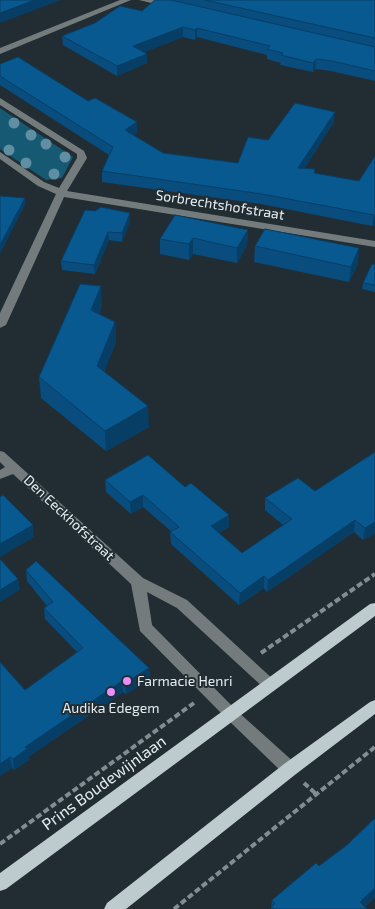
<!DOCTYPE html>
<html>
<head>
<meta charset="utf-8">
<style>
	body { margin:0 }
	canvas { display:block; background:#212d33 }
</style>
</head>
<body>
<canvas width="375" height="909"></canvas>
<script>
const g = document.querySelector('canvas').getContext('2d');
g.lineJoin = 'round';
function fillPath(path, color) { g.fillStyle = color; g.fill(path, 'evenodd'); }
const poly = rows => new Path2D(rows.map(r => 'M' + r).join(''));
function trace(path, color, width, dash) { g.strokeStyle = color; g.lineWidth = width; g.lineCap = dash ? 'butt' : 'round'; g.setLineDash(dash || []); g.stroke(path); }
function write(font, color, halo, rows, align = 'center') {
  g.font = font + ' "Exo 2",sans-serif'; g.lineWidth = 4; g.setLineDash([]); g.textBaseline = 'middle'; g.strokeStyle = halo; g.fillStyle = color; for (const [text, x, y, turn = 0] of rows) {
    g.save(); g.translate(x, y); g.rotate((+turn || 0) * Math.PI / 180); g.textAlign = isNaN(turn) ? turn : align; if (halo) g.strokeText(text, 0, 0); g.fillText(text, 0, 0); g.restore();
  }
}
fillPath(poly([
	[0,108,73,157,62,178,46,180,0,149]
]), '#155973');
trace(poly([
	[261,653,375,574],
	[304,783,316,794],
	[0,844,194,703],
	[174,909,375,747]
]), '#828c91', 4, [6, 3]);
fillPath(poly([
	[120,0,131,0,0,54,0,48,120,0],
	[139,0,155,0,172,5,168,7,139,0],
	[0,98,84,151,87,158,67,191,375,241,375,247,64,197,6,325,0,328,0,313,56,194,38,186,0,159,0,152,44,182,59,188,77,158,77,154,0,105,0,98],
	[0,451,4,452,143,578,187,600,275,681,277,685,275,689,270,691,265,689,177,608,147,592,152,625,236,710,296,764,298,769,296,774,290,776,284,774,226,718,140,631,131,584,13,474,0,479,0,470,5,467,0,462,0,451]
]), '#747b7c');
fillPath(poly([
	[375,603,375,616,6,889,0,891,0,873,370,604,375,603],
	[375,700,375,714,296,774,126,909,104,909,107,903,284,764,370,702,375,700]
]), '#bdcbce');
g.fillStyle = '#608ea3';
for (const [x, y] of [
	[14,123],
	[31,135],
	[46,144],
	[9,150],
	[65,157],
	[26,163],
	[54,174]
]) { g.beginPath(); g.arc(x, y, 5.5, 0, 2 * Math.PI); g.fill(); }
fillPath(poly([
	[155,0,375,0,375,81,331,71,315,69,313,72,280,65,281,63,267,59,267,55,197,37,195,40,183,37,144,52,147,54,147,63,117,76,63,45,62,36,142,11],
	[0,64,137,133,133,135,163,153,238,163,268,140,334,122,304,169,315,169,315,174,359,181,375,156,375,225,372,226,261,204,102,182,102,171,109,155,0,85],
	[85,210,130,221,122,242,109,240,95,274,62,270,61,261],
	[248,230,247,245,237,263,193,254,189,260,160,254,160,239],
	[255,246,358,264,349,282,254,262],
	[375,265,375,292,362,289,363,283],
	[102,306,99,314,115,322,116,342,104,371,149,427,106,451,41,398,39,377],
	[105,480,229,527,219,533,242,553,283,525,265,510,265,498,315,491,375,533,363,540,354,532,267,592,264,588,239,605,171,544,170,532,172,532,143,507,131,514,106,492],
	[26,570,149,668,150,679,126,694,123,692,28,757,29,760,14,770,12,768,0,776,25,690,77,652,45,619,44,608,47,606,27,581],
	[375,818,375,897,365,907,367,909,271,909,272,900,319,866,347,845]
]), '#084d7d');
fillPath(poly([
	[35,0,61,0,0,23,0,13],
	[183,27,183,37,134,56,133,46],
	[197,28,197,37,195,40,195,30],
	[147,54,147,63,117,76,117,66],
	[316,59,315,69,313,72,313,63],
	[335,112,334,122,298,179,298,168],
	[137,122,137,133,125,140,125,130],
	[25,198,25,205,0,254,0,245],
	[130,213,130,221,122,242,122,233],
	[374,215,375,215,375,225,372,226],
	[248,230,247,245,237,263,237,248],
	[108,232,109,240,95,274,94,265],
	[193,238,193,254,189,260,189,244],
	[359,248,358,264,349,282,351,267],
	[101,286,102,306,92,330,91,310],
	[115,322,116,342,99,386,97,366],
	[148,406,149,427,106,451,105,431],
	[143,495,143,507,131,514,130,502],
	[229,515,229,527,211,538,211,526],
	[355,520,354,532,267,592,268,580],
	[375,522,375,533,363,540,365,528],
	[33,525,34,537,0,557,0,544],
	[264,576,264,588,239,605,240,593],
	[18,579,20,590,0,602,0,590],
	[149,668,150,679,126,694,125,683],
	[122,681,123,692,28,757,29,760,14,770,13,759,25,747],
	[10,757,12,768,0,776,0,764],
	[375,888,375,897,362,909,360,902]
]), '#063e66');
const building = poly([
	[0,0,35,0,0,13,0,0],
	[155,0,171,0,375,47,375,71,332,61,316,59,313,63,281,55,283,53,267,49,270,46,197,28,195,30,183,27,133,46,147,54,117,66,62,36,95,23,120,6,142,11,155,0],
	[205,0,375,0,375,38,205,0],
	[18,57,88,101,95,98,137,122,125,130,163,153,238,163,248,137,268,140,295,103,335,112,298,168,315,169,314,173,359,181,375,156,375,215,374,215,262,194,102,171,113,147,0,76,0,64,18,57],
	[0,196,25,198,0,245,0,196],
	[101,207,130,213,122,233,108,232,94,265,61,261,85,210,95,211,101,207],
	[175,215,248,230,237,248,193,238,189,244,160,239,175,215],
	[265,229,359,248,351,267,255,246,265,229],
	[372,264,375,265,375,285,363,283,372,264],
	[80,284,101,286,91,310,115,322,97,366,148,406,105,431,39,377,80,284],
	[375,452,375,522,365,528,355,520,268,580,264,576,240,593,170,532,179,527,143,495,130,502,105,480,148,455,185,487,191,483,229,515,211,526,242,553,292,519,265,498,298,478,315,491,375,452],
	[3,495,33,525,0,544,0,497,3,495],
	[0,559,18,579,0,590,0,559],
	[36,561,149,668,125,683,122,681,25,747,27,749,13,759,10,757,0,764,0,662,25,690,83,648,44,608,53,602,26,570,36,561],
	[375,818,375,888,360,902,367,909,274,909,271,906,275,904,272,900,316,863,319,866,347,845,375,818]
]);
fillPath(building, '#095991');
trace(building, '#063e66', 1);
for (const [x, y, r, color] of [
	[127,681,5,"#ea8dfd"],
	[111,692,5,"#ea8dfd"]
]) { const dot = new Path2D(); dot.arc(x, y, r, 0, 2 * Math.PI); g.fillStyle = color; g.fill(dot); trace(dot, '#212d33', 2); }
write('14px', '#e5edf0', '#212d33', [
	["Sorbrechtshofstraat",220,205,9],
	["Den Eeckhofstraat",69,518,43]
]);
write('14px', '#e5edf0', '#212d33', [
	["Farmacie Henri",137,681],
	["Audika Edegem",111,708,"center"]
], 'left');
write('16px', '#e5edf0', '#212d33', [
	["Prins Boudewijnlaan",104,783,-36]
]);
</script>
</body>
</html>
